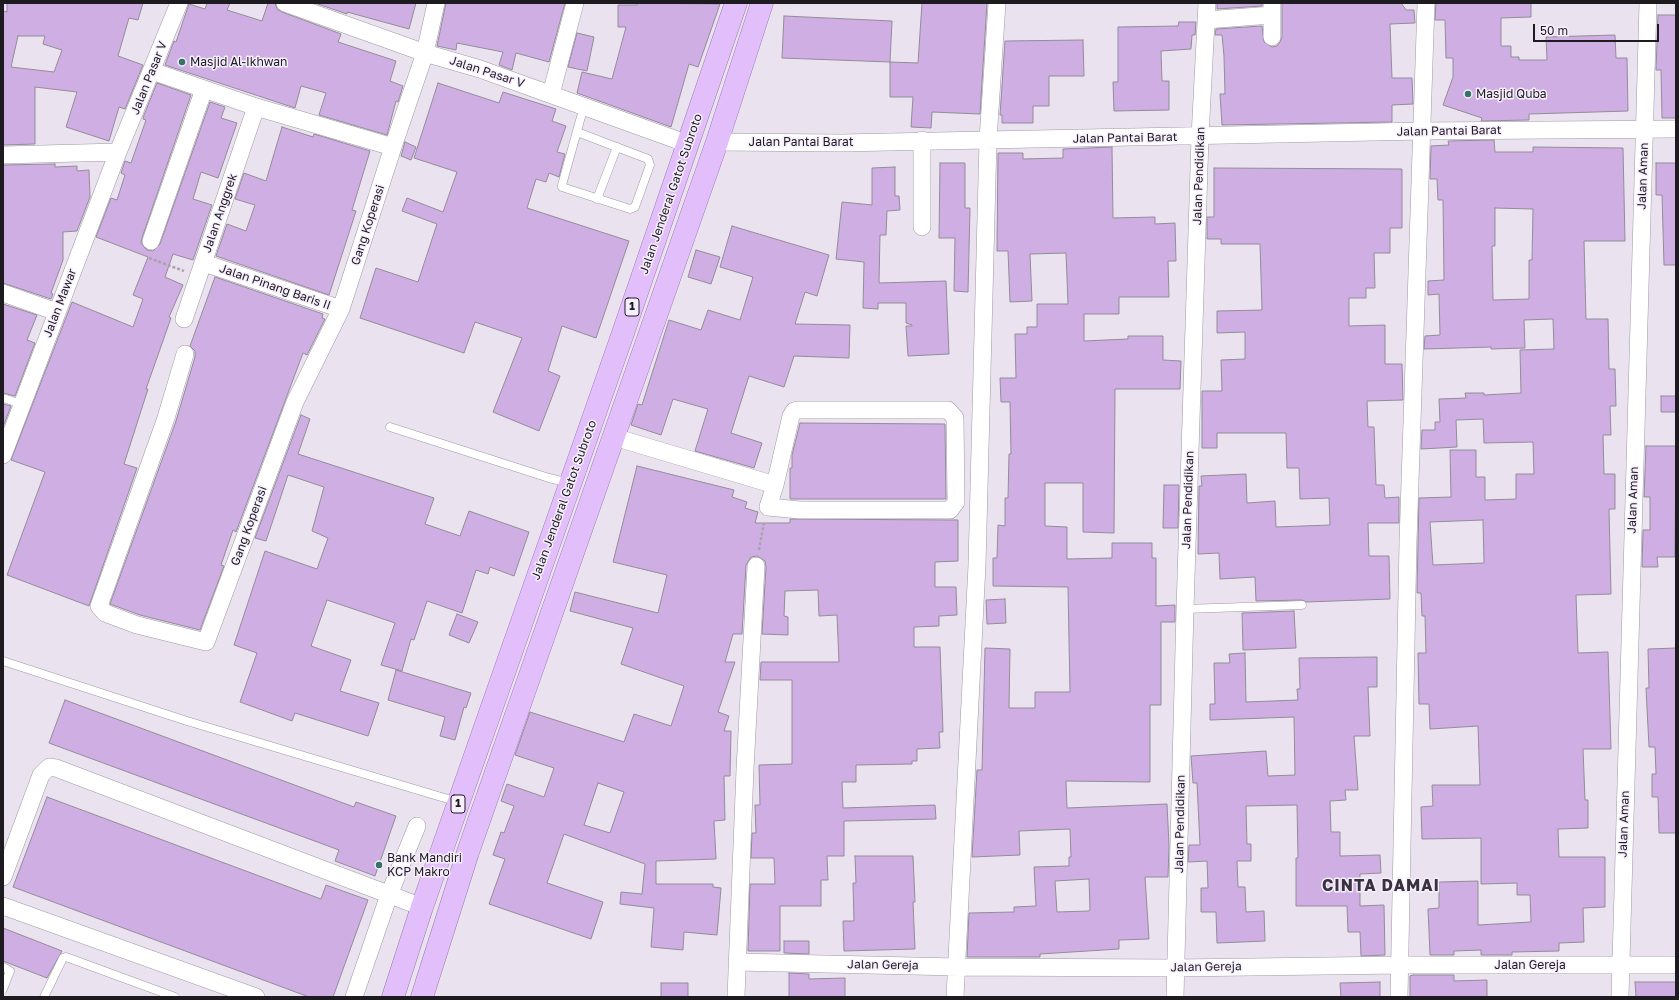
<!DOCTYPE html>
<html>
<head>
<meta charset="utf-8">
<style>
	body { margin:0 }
	#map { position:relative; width:1679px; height:1000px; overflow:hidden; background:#eae2ef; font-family:"Golos Text",sans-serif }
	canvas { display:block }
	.frame { position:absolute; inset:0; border:4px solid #1e1b20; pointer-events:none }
	.scale { position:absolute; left:1533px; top:24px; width:126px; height:18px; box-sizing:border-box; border:2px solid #1e1b20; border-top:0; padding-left:5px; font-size:12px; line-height:14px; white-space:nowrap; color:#1e1b20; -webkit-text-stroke:3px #f7effd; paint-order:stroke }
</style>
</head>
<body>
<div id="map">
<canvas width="1679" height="1000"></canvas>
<div class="frame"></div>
<div class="scale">50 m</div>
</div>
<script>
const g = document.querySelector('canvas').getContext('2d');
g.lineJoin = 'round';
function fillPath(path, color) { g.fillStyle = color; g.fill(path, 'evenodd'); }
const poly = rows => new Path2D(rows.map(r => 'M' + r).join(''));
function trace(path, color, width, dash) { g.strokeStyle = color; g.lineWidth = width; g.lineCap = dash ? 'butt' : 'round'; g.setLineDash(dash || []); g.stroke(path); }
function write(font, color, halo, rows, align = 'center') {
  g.font = font + ' "Golos Text",sans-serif'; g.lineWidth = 3; g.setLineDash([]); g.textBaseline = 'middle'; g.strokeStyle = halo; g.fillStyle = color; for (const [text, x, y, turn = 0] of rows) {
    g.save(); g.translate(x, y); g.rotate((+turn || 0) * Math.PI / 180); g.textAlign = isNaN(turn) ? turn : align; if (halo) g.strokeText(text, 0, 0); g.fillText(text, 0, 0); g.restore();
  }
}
const building = poly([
	[7,3,143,3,138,20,129,18,118,56,143,65,125,109,119,107,109,141,66,127,77,92,35,87,35,144,3,145,3,11,7,12,7,3],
	[18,36,45,36,43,44,62,50,54,72,11,67,18,36],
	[207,3,230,3,227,10,262,21,268,3,275,3,277,9,282,12,341,34,338,42,396,61,390,81,403,86,398,102,396,101,387,135,319,115,326,93,301,86,295,108,165,65,174,41,176,42,189,4,205,9,207,3],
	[315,3,416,3,409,29,347,12,347,14,315,3],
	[446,3,565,3,549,62,516,53,512,70,499,65,503,52,457,43,456,50,437,46,446,3],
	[637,3,720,4,698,67,689,64,671,127,577,93,582,72,612,79,626,27,618,27,618,5,637,5,637,3],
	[922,3,987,3,980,114,932,112,931,128,911,127,913,97,890,97,890,62,918,63,922,3],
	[1217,3,1262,3,1262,6,1217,9,1217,3],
	[1282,3,1401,3,1406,10,1414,10,1415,23,1390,24,1392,78,1412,78,1413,104,1392,105,1392,122,1222,125,1220,94,1225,94,1224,56,1222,35,1215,35,1216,29,1262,26,1264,42,1272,47,1277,46,1280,42,1282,37,1282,3],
	[1436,3,1531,3,1531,17,1501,18,1501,46,1511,46,1511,57,1519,57,1519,60,1547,60,1546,37,1615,35,1616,58,1627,58,1628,111,1529,114,1529,120,1481,121,1482,118,1443,105,1453,77,1453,58,1446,58,1445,20,1435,20,1436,3],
	[1658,15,1676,15,1676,118,1662,118,1661,70,1656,70,1658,15],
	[784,16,892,21,890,62,782,58,784,16],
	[1179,22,1196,22,1195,35,1192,35,1191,49,1161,51,1162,81,1169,81,1169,110,1114,111,1113,82,1118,82,1118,27,1178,26,1179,22],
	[577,33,594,37,587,71,568,67,577,33],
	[1083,40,1084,76,1049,76,1049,106,1033,106,1033,123,1002,123,1002,115,1000,115,1005,41,1083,40],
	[157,83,191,95,142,238,141,243,147,250,153,251,160,244,210,102,225,107,221,118,237,123,218,178,201,172,193,199,212,205,193,260,173,254,165,277,183,285,169,317,171,318,146,389,148,389,124,464,137,468,89,606,7,575,45,472,11,460,72,302,133,327,143,299,133,295,148,257,96,237,111,198,117,200,125,175,121,173,125,161,131,163,146,120,143,119,144,115,157,83],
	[438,83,499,103,503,92,556,109,552,121,566,126,557,152,565,154,559,177,549,173,546,182,536,179,527,208,629,241,596,338,562,326,548,371,560,376,539,431,493,412,522,338,475,322,464,353,360,318,376,268,418,282,437,224,402,211,407,198,443,212,457,172,414,158,438,83],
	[282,127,313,137,314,134,370,151,352,210,356,211,329,295,216,256,227,224,246,231,255,205,235,199,244,173,266,181,282,127],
	[1494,140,1495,152,1533,152,1533,147,1623,148,1625,241,1584,241,1586,319,1608,319,1609,369,1615,369,1616,406,1610,406,1611,435,1603,435,1604,474,1615,474,1615,509,1609,509,1611,594,1576,595,1578,653,1608,652,1611,749,1583,749,1585,800,1588,800,1588,828,1558,829,1559,857,1605,857,1605,907,1583,908,1584,942,1559,943,1559,951,1512,952,1512,955,1481,955,1481,950,1454,951,1454,955,1430,955,1428,909,1439,908,1439,882,1478,881,1478,925,1531,922,1530,895,1517,895,1517,883,1481,884,1481,838,1422,839,1421,807,1433,806,1432,785,1480,785,1478,726,1430,729,1429,704,1419,704,1418,653,1426,653,1425,616,1422,616,1421,593,1417,593,1417,591,1419,498,1451,497,1450,450,1476,450,1476,477,1485,477,1485,500,1516,499,1516,474,1534,474,1533,442,1484,443,1483,419,1456,420,1457,447,1421,449,1422,430,1435,430,1435,422,1440,422,1439,399,1466,398,1465,393,1484,393,1484,395,1521,393,1520,350,1554,349,1553,319,1524,320,1525,348,1491,349,1491,347,1424,349,1425,336,1440,335,1439,294,1428,295,1428,281,1444,280,1443,200,1438,200,1437,179,1430,179,1431,146,1449,145,1448,141,1494,140],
	[1495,208,1533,209,1532,260,1529,260,1529,299,1493,300,1492,246,1495,246,1495,208],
	[1483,520,1484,563,1433,565,1430,522,1483,520],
	[405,142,416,147,411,160,401,156,405,142],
	[1112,147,1113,218,1155,217,1155,224,1175,223,1176,261,1168,261,1169,297,1119,297,1119,314,1084,314,1084,341,1128,339,1128,336,1163,336,1163,360,1181,361,1180,389,1115,389,1114,533,1083,532,1083,483,1045,483,1045,526,1067,527,1067,559,1112,558,1112,543,1152,543,1152,558,1156,558,1156,606,1175,605,1175,622,1161,622,1161,705,1150,705,1150,782,1066,781,1067,808,1167,804,1169,845,1168,877,1145,877,1149,939,1119,940,1119,949,1040,954,1040,957,967,957,969,913,1014,912,1014,907,1036,906,1034,867,1069,866,1069,857,1071,857,1070,829,1019,831,1020,855,972,857,977,770,982,770,985,648,1010,649,1009,708,1035,708,1035,692,1070,692,1068,587,993,586,993,558,997,558,998,525,1005,526,1005,498,1008,498,1009,454,1011,454,1010,402,1001,402,1000,378,1016,378,1015,334,1027,334,1027,327,1037,327,1037,304,1068,304,1066,253,1030,254,1032,301,1010,302,1008,251,997,251,998,153,1023,153,1023,159,1063,158,1063,149,1112,147],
	[1089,879,1090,909,1089,911,1057,912,1055,881,1089,879],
	[940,163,965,163,965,208,970,208,968,292,954,291,955,238,939,238,940,163],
	[1656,163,1676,163,1676,265,1664,265,1662,195,1656,195,1656,163],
	[55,164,55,167,77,166,77,171,89,170,90,197,77,231,63,232,63,260,51,293,53,294,51,299,3,283,3,165,55,164],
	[895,167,895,196,899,196,900,210,887,211,886,235,880,235,879,283,946,281,949,354,908,356,906,326,912,326,912,325,906,323,906,303,878,303,878,309,863,308,864,262,836,259,842,202,872,205,872,168,895,167],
	[1214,168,1402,169,1402,228,1390,228,1390,253,1374,253,1375,288,1366,288,1366,298,1349,298,1349,326,1385,325,1385,364,1402,364,1403,400,1367,401,1368,427,1374,427,1376,485,1384,485,1385,498,1399,497,1399,523,1368,523,1369,556,1389,556,1390,599,1306,602,1302,600,1256,601,1255,577,1220,579,1219,553,1198,554,1199,486,1202,486,1201,476,1246,474,1247,503,1275,501,1276,527,1330,525,1329,498,1300,499,1299,468,1287,468,1286,433,1217,433,1217,448,1202,448,1202,391,1222,391,1221,360,1245,359,1245,332,1217,333,1217,311,1262,310,1260,244,1221,244,1221,239,1207,239,1207,217,1214,217,1214,168],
	[732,226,829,255,817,296,805,292,795,324,850,325,849,358,794,356,784,387,749,376,731,433,762,443,754,468,695,451,708,409,673,399,661,435,631,425,638,404,642,405,669,320,701,330,708,310,740,320,753,277,720,267,732,226],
	[696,250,720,257,711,284,688,277,696,250],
	[215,277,323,314,322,318,325,319,307,355,303,353,236,532,233,530,221,565,224,566,200,630,140,615,110,604,176,421,195,357,195,351,190,346,215,277],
	[3,304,37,315,27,340,35,343,15,396,3,393,3,304],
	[1661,396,1676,396,1676,412,1661,412,1661,396],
	[3,404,11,406,3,427,3,404],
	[301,415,310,419,298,454,434,498,425,524,460,536,469,511,529,532,514,576,490,567,488,574,476,570,462,613,427,601,414,640,411,639,402,671,381,665,395,623,327,600,311,646,351,660,340,691,379,703,368,736,295,713,292,721,240,702,257,653,234,645,265,551,317,569,328,538,312,531,324,487,288,475,266,541,255,538,301,415],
	[800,423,945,424,946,499,790,499,790,468,792,468,792,455,800,423],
	[1646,446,1676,446,1675,557,1657,557,1658,567,1642,567,1643,530,1650,530,1650,497,1644,497,1646,446],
	[637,466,734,490,732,497,747,502,745,508,758,512,755,523,790,523,790,519,958,520,958,561,935,562,935,587,956,587,957,615,939,616,939,626,914,627,914,647,940,647,943,732,939,732,940,748,917,749,917,761,912,761,912,764,856,765,856,782,842,782,843,808,935,805,936,819,844,821,844,856,827,856,828,880,821,880,821,906,780,906,780,951,748,951,750,884,775,884,774,858,751,858,752,833,756,833,755,805,760,805,759,765,792,764,792,680,760,680,761,662,839,662,837,615,819,616,818,590,785,591,784,616,788,617,788,635,762,634,766,567,765,561,757,556,751,557,746,565,742,634,733,634,725,662,735,662,718,712,729,716,724,731,731,731,730,776,724,776,725,820,714,821,716,859,656,861,656,884,713,884,713,887,721,888,717,935,684,932,683,950,651,947,654,908,620,904,621,892,642,894,645,864,564,834,547,883,603,902,591,939,489,904,505,859,493,855,501,832,504,833,514,806,501,801,507,784,544,797,554,768,515,755,530,712,624,742,634,714,671,726,684,686,621,664,633,628,570,611,575,592,658,613,667,575,613,562,637,466],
	[598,783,624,792,610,833,584,825,598,783],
	[1164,485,1179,485,1178,528,1163,528,1164,485],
	[1005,599,1006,623,987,624,986,600,1005,599],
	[1294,611,1296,648,1243,650,1242,613,1294,611],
	[457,614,478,622,469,643,449,635,457,614],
	[1676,648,1676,833,1659,833,1658,797,1652,797,1652,774,1656,774,1655,747,1649,747,1646,688,1649,688,1648,649,1676,648],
	[1245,653,1246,702,1298,700,1297,689,1300,689,1299,658,1377,657,1377,687,1368,687,1370,736,1354,736,1358,790,1345,790,1346,800,1330,801,1331,832,1340,832,1340,856,1380,855,1381,873,1360,874,1360,906,1384,905,1385,955,1361,956,1360,932,1348,932,1347,906,1296,906,1296,858,1298,858,1297,805,1246,806,1247,844,1251,844,1251,861,1237,861,1238,887,1245,887,1246,912,1264,911,1265,941,1217,943,1216,912,1201,912,1201,888,1208,888,1207,861,1188,862,1189,845,1200,845,1197,783,1193,783,1191,756,1266,751,1268,776,1295,775,1294,717,1210,720,1210,704,1215,704,1214,663,1230,663,1229,654,1245,653],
	[396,670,471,693,466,708,464,707,455,740,440,736,445,717,388,700,396,670],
	[65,700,354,807,356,802,396,816,375,876,335,861,339,850,49,743,65,700],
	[47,797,321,899,326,885,368,900,333,997,309,997,13,887,47,797],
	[855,856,913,856,915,902,913,902,915,949,844,951,843,921,854,921,853,883,856,883,855,856],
	[3,928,62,951,47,978,3,961,3,928],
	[784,941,809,941,809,954,784,953,784,941],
	[789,973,809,974,809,979,845,978,845,997,789,997,789,973],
	[1413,975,1454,975,1454,981,1487,980,1487,997,1410,997,1410,976,1413,975],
	[1380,982,1380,997,1341,997,1340,983,1380,982],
	[1635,982,1676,982,1676,997,1636,997,1635,982],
	[661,983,688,983,688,997,661,997,661,983]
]);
fillPath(building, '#ceaee3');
trace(building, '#938c98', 1);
const service = poly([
	[577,132,648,159,650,165,635,207,630,209,562,187,562,185,584,106],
	[597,199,617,147],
	[3,398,22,404],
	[390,427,549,478,570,483],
	[1185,609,1302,605],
	[3,661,187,721,458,802],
	[3,967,10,971,3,989],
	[44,997,63,958,66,957,175,997]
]);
const minor = poly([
	[285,3,425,53,480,69,688,144],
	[1206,20,1272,15],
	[1272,37,1272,3],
	[152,71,256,107,393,147],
	[551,94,575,3],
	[717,142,841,143,1422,131,1676,129],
	[3,155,118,152],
	[922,227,922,140],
	[151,241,204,89],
	[210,265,341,309],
	[3,293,57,312],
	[184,319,256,107],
	[185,354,166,418,99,606,105,613,137,625,206,642,295,402,341,309,393,147,425,53,436,3],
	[797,410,948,410,955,418,956,502,950,510,800,510,768,507,775,485,791,416,794,411,797,410],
	[614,437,775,485],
	[3,455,118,152,179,3],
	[3,877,41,775,49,767,56,768,422,907],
	[3,906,256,997],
	[737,962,957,967,1176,968,1401,965,1676,965],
	[354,997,389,895,417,826],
	[736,997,745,769,756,566],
	[955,997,977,565,988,140,997,3],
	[1175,997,1185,609,1200,137,1207,3],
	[1399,997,1408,542,1426,3],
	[1620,997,1648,3]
]);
const trunk = poly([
	[393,997,422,907,622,336,736,3],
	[422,997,468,852,717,142,762,3]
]);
trace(service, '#a099a6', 9);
trace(minor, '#a099a6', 18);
trace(trunk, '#997aae', 23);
trace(poly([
	[149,258,184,271],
	[759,550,764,523]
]), '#aaa3ae', 2.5, [3, 2]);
trace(service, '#fff', 8);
trace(minor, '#fff', 17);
trace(trunk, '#e2befb', 22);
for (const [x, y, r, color] of [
	[182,62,4,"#337464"],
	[1468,94,4,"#337464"],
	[379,865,4,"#337464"]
]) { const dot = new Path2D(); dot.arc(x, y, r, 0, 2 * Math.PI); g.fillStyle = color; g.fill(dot); trace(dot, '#f7effd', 1.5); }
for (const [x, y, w] of [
	[632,307,14],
	[458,804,14]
]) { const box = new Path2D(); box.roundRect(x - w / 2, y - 9, w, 18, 3); g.fillStyle = '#f7effd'; g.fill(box); trace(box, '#1e1b20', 1); }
write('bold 11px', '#1e1b20', null, [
	["1",632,307],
	["1",458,804]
]);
write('12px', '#1e1b20', '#f7effd', [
	["Masjid Al-Ikhwan",190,62],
	["Masjid Quba",1476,94],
	["Bank Mandiri",387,858],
	["KCP Makro",387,872]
], 'left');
write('12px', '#1e1b20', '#f7effd', [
	["Jalan Pasar V",487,72,18],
	["Jalan Pasar V",149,78,-68],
	["Jalan Pantai Barat",1449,131,-1],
	["Jalan Pantai Barat",1125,138,-1],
	["Jalan Pantai Barat",801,142],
	["Jalan Pendidikan",1199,176,-88],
	["Jalan Aman",1643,176,-88],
	["Jalan Jenderal Gatot Subroto",671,194,-71],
	["Jalan Anggrek",220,213,-71],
	["Gang Koperasi",368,225,-72],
	["Jalan Pinang Baris II",275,287,19],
	["Jalan Mawar",60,303,-69],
	["Jalan Jenderal Gatot Subroto",564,500,-70],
	["Jalan Pendidikan",1188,500,-88],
	["Jalan Aman",1633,500,-88],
	["Gang Koperasi",249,526,-70],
	["Jalan Pendidikan",1180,824,-89],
	["Jalan Aman",1624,824,-88],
	["Jalan Gereja",883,965,1],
	["Jalan Gereja",1530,965],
	["Jalan Gereja",1206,967,-1]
]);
g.letterSpacing = '1px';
write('bold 16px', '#38323d', '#f7effd', [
	["CINTA DAMAI",1381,886]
]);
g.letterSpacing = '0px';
</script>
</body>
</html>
